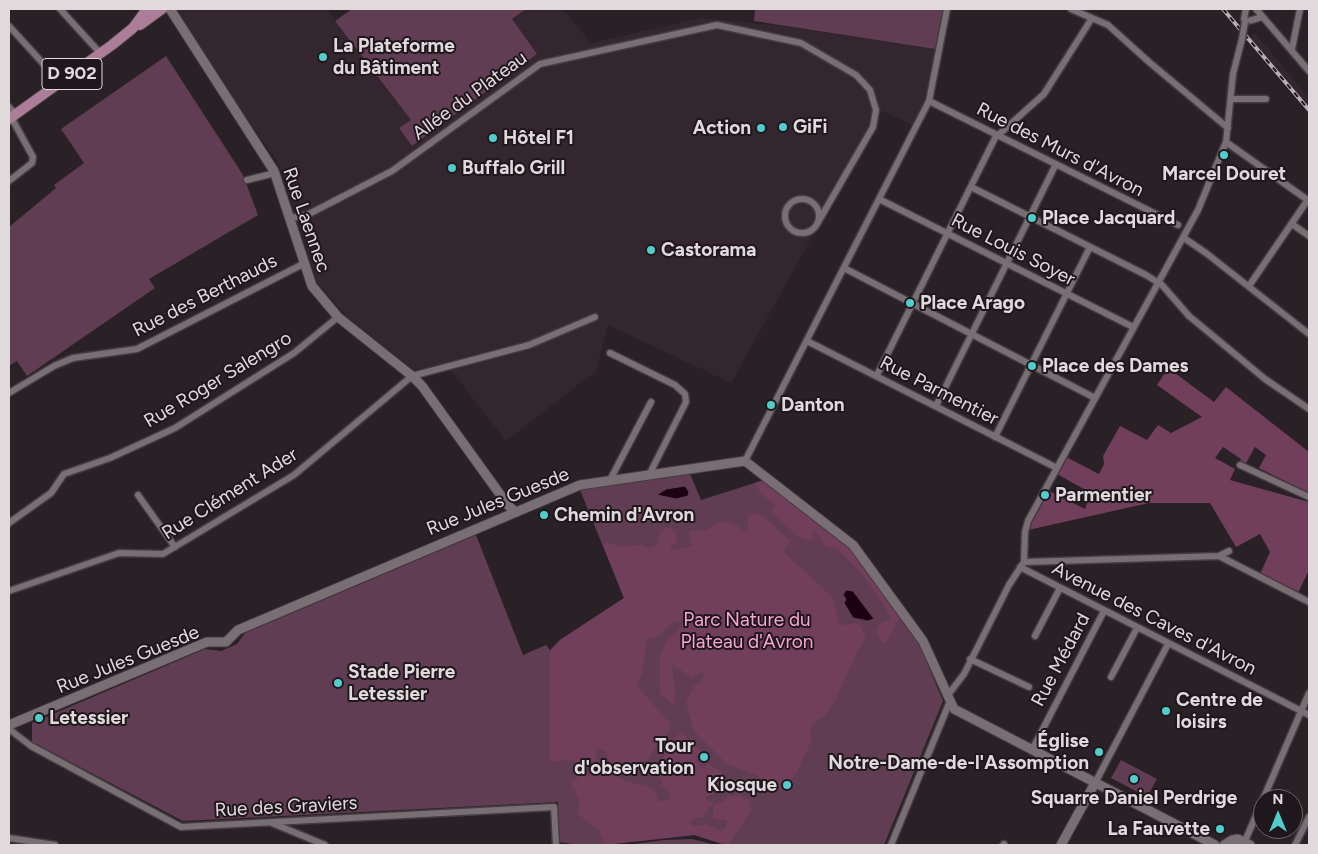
<!DOCTYPE html>
<html>
<head>
<meta charset="utf-8">
<style>
	body { margin:0 }
	#map { position:relative; width:1318px; height:854px; overflow:hidden; background:#292125; font-family:Figtree,sans-serif }
	canvas { display:block }
	.frame { position:absolute; inset:0; border:10px solid #e0dadd; pointer-events:none }
	.north { position:absolute; left:1253px; top:789px; width:50px; height:50px; box-sizing:border-box; background:#1f171c; border:1px solid #6c6569; border-radius:50%; rotate:0deg; font-size:14px; font-weight:700; line-height:20px; text-align:center; color:#e0dadd }
	.north::after { content:''; display:block; margin:auto; width:18px; height:22px; background:#52cdcc; clip-path:polygon(50% 0,100% 100%,50% 72%,0 100%) }
</style>
</head>
<body>
<div id="map">
<canvas width="1318" height="854"></canvas>
<div class="frame"></div>
<div class="north">N</div>
</div>
<script>
const g = document.querySelector('canvas').getContext('2d');
g.lineJoin = 'round';
function fillPath(path, color) { g.fillStyle = color; g.fill(path, 'evenodd'); }
const poly = rows => new Path2D(rows.map(r => 'M' + r).join(''));
function trace(path, color, width, dash) { g.strokeStyle = color; g.lineWidth = width; g.lineCap = dash ? 'butt' : 'round'; g.setLineDash(dash || []); g.stroke(path); }
function write(font, color, halo, rows, align = 'center') {
  g.font = font + ' Figtree,sans-serif'; g.lineWidth = 4; g.setLineDash([]); g.textBaseline = 'middle'; g.strokeStyle = halo; g.fillStyle = color; for (const [text, x, y, turn = 0] of rows) {
    g.save(); g.translate(x, y); g.rotate((+turn || 0) * Math.PI / 180); g.textAlign = isNaN(turn) ? turn : align; if (halo) g.strokeText(text, 0, 0); g.fillText(text, 0, 0); g.restore();
  }
}
fillPath(poly([
	[169,9,327,9,411,120,410,94,526,9,563,9,591,43,700,18,783,26,935,49,924,101,912,125,882,111,731,383,608,325,596,371,506,441,446,364,414,370,348,317,318,284,279,164],
	[1255,33,1309,98,1309,113,1247,40]
]), '#34262e');
fillPath(poly([
	[352,9,526,9,512,19,537,54,412,146,399,128,411,120,335,21],
	[755,9,944,9,935,49,754,21],
	[166,56,243,175,258,215,149,279,155,288,27,376,17,361,9,366,9,227,56,188,54,185,84,163,61,129],
	[690,474,701,500,764,480,851,548,919,643,943,701,884,845,725,845,694,835,602,845,579,845,559,842,558,802,183,821,32,742,32,723,205,649,221,651,237,644,245,633,476,535,523,655,546,645,550,650,560,640,624,598,580,490],
	[1121,760,1157,779,1147,797,1111,778],
	[692,839,716,845,627,845,664,840]
]), '#603d52');
fillPath(poly([
	[1168,368,1214,402,1226,387,1309,452,1309,493,1259,468,1266,455,1255,447,1245,465,1239,463,1241,459,1223,447,1215,458,1235,469,1230,480,1309,502,1309,501,1309,570,1298,593,1260,574,1270,552,1260,534,1236,547,1210,503,1149,503,1028,530,1049,491,1085,509,1091,493,1057,474,1066,457,1099,474,1104,464,1103,456,1120,426,1147,440,1158,425,1171,433,1202,417,1157,385],
	[764,480,851,548,900,617,885,644,881,641,876,631,879,624,890,620,889,616,884,605,862,574,837,548,826,547,815,531,811,533,818,543,812,538,811,542,796,535,773,513,772,510,776,505,761,494,755,483],
	[759,513,791,541,783,551,833,598,839,623,842,625,855,623,860,625,866,638,857,651,837,697,824,717,813,723,810,733,812,740,795,776,785,782,779,791,771,789,757,775,728,765,693,730,686,702,694,686,704,679,703,672,692,678,672,664,676,698,673,706,660,693,660,657,667,640,677,632,684,621,674,621,657,637,646,640,642,676,636,682,642,692,669,722,670,729,647,760,641,763,609,764,606,752,603,749,596,750,597,766,569,760,550,762,550,651,560,640,624,598,603,545,607,542,625,547,640,544,650,548,659,544,658,536,665,528,671,528,677,533,676,543,670,546,672,550,693,546,689,535,690,531,708,530,719,522,732,523,740,527,741,532,748,529,748,516],
	[679,733,682,733,702,752,696,761,700,767,704,769,707,763,723,773,724,778,717,793,705,797,707,801,714,802,711,806,703,817,693,819,690,823,694,826,705,824,722,831,726,827,727,820,713,819,713,808,718,802,723,802,728,796,738,795,749,800,752,809,728,845,694,835,605,845,599,831,579,815,577,809,580,803,575,790,570,784,580,775,614,775,627,782,646,785,655,791,659,801,666,801,670,795,668,790,660,785,662,782,656,772,656,768]
]), '#713e5c');
const water = poly([
	[685,486,689,492,688,496,676,499,657,495,666,489,685,486],
	[846,590,853,591,874,619,868,621,853,618,844,603,846,599,843,595,846,590]
]);
fillPath(water, '#1e0013');
trace(water, '#584150', 1);
const street = poly([
	[60,9,101,54],
	[1071,9,1108,25,1149,62,1228,128],
	[1246,9,1244,19,1245,22,1259,18],
	[1256,9,1309,71],
	[9,26,60,82],
	[1292,49,1300,9],
	[1231,99,1266,99],
	[929,101,1178,225],
	[9,107,15,114],
	[1226,142,1309,201],
	[247,180,275,173],
	[9,181,32,163,33,157,11,117],
	[971,187,1146,275,1162,285,1189,316,1265,379,1309,409],
	'785 216a17 17 0 1 1 34 0a17 17 0 1 1-34 0Z',
	[879,199,1133,327],
	[290,218,307,215,392,171,540,64,717,25,801,43,856,75,870,90,876,110,873,127,817,224],
	[1292,224,1309,236],
	[1184,238,1206,253,1309,334],
	[844,268,1095,398],
	[1249,286,1307,201],
	[807,341,1057,468],
	[610,353,675,385,685,394,686,402,649,475],
	[877,375,995,138,1044,94,1092,18],
	[9,393,54,366,73,358,137,349,303,264],
	[936,406,1056,164],
	[995,437,1090,247],
	[745,461,929,101,947,9],
	[1240,465,1309,497],
	[610,480,651,402],
	[138,495,175,547],
	[9,523,51,493,64,474,110,458,175,428,294,353,338,317],
	[1219,556,1309,602],
	[1024,562,1219,556,1229,551],
	[1020,567,1309,715],
	[9,591,119,553,163,554,294,475,412,376,529,345,595,317],
	[1035,636,1060,588],
	[970,659,1029,687],
	[1111,677,1137,628],
	[948,695,964,674,1009,585,1024,562,1025,532,1028,521,1198,210,1226,142,1233,74,1242,39],
	[9,729,31,746,181,827,554,807,556,845],
	[1032,750,1104,611],
	[1095,783,1168,644],
	[272,823,325,845],
	[9,838,55,845],
	[1245,841,1309,693],
	[891,845,950,701],
	[1003,845,1004,844],
	[1295,845,1309,817]
]);
const secondary = poly([
	[170,9,274,171,312,286,338,317,412,376,422,386,507,504,515,512],
	[9,725,207,642,226,642,238,630,580,485,745,461,853,545,923,641,954,709,1215,845],
	[1061,845,1095,783],
	[1224,845,1232,840,1238,839,1250,845]
]);
const primary = poly([
	[140,25,162,9],
	[9,119,112,45,133,28,147,9]
]);
trace(street, '#433c40', 9);
trace(secondary, '#433c40', 11);
trace(primary, '#433c40', 12);
trace(street, '#786e73', 6);
trace(secondary, '#786e73', 9);
trace(primary, '#ac7d98', 10);
const rail = poly([
	[1223,9,1309,110]
]);
trace(rail, '#b6afb3', 4);
trace(rail, '#1f171c', 2, [5.5]);
const streetBridge = poly([
	[1242,39,1245,22]
]);
trace(streetBridge, '#433c40', 9, []);
trace(streetBridge, '#786e73', 6);
for (const [x, y, r, color] of [
	[323,57,5,"#52cdcc"],
	[783,127,5,"#52cdcc"],
	[761,128,5,"#52cdcc"],
	[493,138,5,"#52cdcc"],
	[1224,155,5,"#52cdcc"],
	[452,168,5,"#52cdcc"],
	[1032,218,5,"#52cdcc"],
	[651,250,5,"#52cdcc"],
	[910,303,5,"#52cdcc"],
	[1032,366,5,"#52cdcc"],
	[771,405,5,"#52cdcc"],
	[1045,495,5,"#52cdcc"],
	[544,515,5,"#52cdcc"],
	[338,683,5,"#52cdcc"],
	[1166,711,5,"#52cdcc"],
	[39,718,5,"#52cdcc"],
	[1099,752,5,"#52cdcc"],
	[704,757,5,"#52cdcc"],
	[1134,779,5,"#52cdcc"],
	[787,785,5,"#52cdcc"],
	[1220,829,5,"#52cdcc"]
]) { const dot = new Path2D(); dot.arc(x, y, r, 0, 2 * Math.PI); g.fillStyle = color; g.fill(dot); trace(dot, '#1f171c', 2); }
for (const [x, y, w] of [
	[72,74,60]
]) { const box = new Path2D(); box.roundRect(x - w / 2, y - 15.5, w, 31, 4); g.fillStyle = '#1f171c'; g.fill(box); trace(box, '#e0dadd', 1); }
write('bold 18px', '#e0dadd', null, [
	["D 902",72,74]
]);
write('bold 19px', '#e0dadd', '#1f171c', [
	["La Plateforme",333,46],
	["du Bâtiment",333,68],
	["GiFi",793,127],
	["Action",751,128,"right"],
	["Hôtel F1",503,138],
	["Buffalo Grill",462,168],
	["Marcel Douret",1224,174,"center"],
	["Place Jacquard",1042,218],
	["Castorama",661,250],
	["Place Arago",920,303],
	["Place des Dames",1042,366],
	["Danton",781,405],
	["Parmentier",1055,495],
	["Chemin d'Avron",554,515],
	["Stade Pierre",348,672],
	["Letessier",348,694],
	["Centre de",1176,700],
	["loisirs",1176,722],
	["Letessier",49,718],
	["Église",1089,741,"right"],
	["Notre-Dame-de-l'Assomption",1089,763,"right"],
	["Tour",694,746,"right"],
	["d'observation",694,768,"right"],
	["Kiosque",777,785,"right"],
	["Squarre Daniel Perdrige",1134,798,"center"],
	["La Fauvette",1210,829,"right"]
], 'left');
write('19px', '#e0dadd', '#1f171c', [
	["Allée du Plateau",470,96,-36],
	["Rue des Murs d'Avron",1060,150,27],
	["Rue Laennec",306,220,71],
	["Rue Louis Soyer",1013,250,27],
	["Rue des Berthauds",205,296,-27],
	["Rue Roger Salengro",218,380,-31],
	["Rue Parmentier",939,391,27],
	["Rue Clément Ader",230,494,-32],
	["Rue Jules Guesde",498,502,-22],
	["Avenue des Caves d'Avron",1154,619,27],
	["Rue Jules Guesde",128,660,-22],
	["Rue Médard",1061,660,-62],
	["Rue des Graviers",286,807,-3]
]);
write('19px', '#f7a5d4', '#1f171c', [
	["Parc Nature du",747,620],
	["Plateau d'Avron",747,642]
]);
</script>
</body>
</html>
